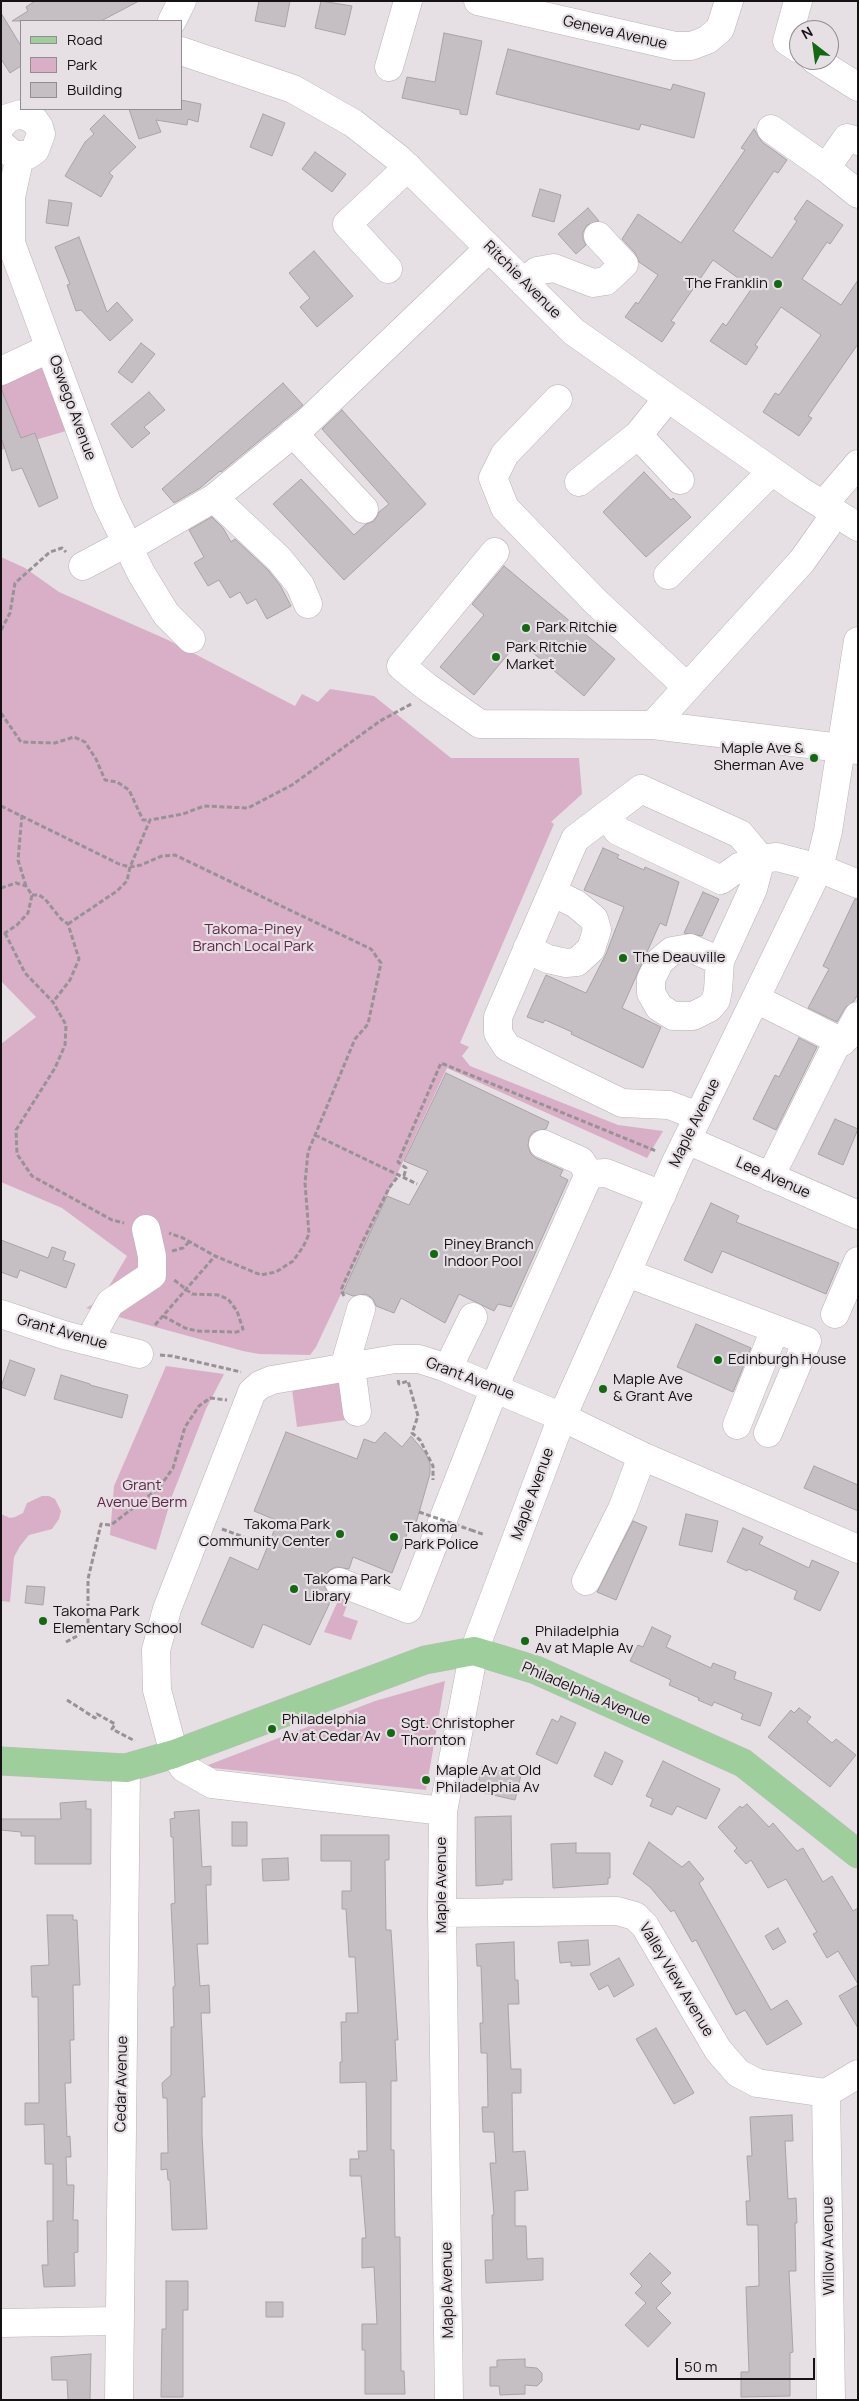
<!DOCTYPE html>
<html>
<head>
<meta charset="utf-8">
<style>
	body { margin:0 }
	#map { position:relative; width:859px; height:2401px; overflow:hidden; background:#e6dfe3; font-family:Manrope,sans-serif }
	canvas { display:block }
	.frame { position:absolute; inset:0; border:2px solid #151214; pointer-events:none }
	.legend { position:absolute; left:20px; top:20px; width:162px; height:90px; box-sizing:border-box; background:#e6dfe3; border:1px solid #928d90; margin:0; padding:6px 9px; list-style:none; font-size:15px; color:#151214 }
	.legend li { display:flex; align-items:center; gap:10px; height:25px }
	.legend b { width:25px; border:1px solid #928d90 }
	.north { position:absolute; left:789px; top:20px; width:50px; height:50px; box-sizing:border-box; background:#e6dfe3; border:1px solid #928d90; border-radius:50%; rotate:330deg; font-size:14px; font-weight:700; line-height:20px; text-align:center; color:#151214 }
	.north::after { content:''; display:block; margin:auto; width:18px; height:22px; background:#116911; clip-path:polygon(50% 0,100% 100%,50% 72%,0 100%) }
	.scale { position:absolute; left:676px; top:2358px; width:139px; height:22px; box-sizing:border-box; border:2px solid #151214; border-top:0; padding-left:6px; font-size:15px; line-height:18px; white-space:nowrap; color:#151214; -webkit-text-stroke:4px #e6dfe3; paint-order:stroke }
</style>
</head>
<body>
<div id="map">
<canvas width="859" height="2401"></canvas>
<div class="frame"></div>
<ul class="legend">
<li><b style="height:6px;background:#9ece9b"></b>Road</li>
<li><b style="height:14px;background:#d8afc7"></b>Park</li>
<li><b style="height:14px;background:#c5bec2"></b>Building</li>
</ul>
<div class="north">N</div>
<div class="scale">50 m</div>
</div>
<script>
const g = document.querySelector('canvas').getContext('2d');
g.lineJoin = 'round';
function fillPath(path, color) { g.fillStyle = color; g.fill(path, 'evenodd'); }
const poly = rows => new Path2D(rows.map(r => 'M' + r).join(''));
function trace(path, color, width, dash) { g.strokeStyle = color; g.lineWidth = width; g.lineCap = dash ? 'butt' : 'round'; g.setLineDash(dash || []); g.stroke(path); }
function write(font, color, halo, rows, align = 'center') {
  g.font = font + ' Manrope,sans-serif'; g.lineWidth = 4.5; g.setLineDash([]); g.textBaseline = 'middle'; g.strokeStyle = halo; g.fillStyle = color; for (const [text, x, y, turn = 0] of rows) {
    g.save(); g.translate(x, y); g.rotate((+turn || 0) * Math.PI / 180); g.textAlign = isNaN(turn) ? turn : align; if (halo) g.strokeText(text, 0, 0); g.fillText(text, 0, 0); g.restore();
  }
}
fillPath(poly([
	[38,351,66,431,1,450,1,362],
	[1,557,25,568,59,592,168,640,295,706,302,694,318,702,330,689,374,696,451,758,579,758,582,794,551,822,554,824,460,1043,469,1047,462,1056,470,1066,618,1125,663,1131,647,1158,447,1068,316,1347,310,1355,259,1354,243,1351,86,1308,101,1300,127,1256,62,1208,1,1182,1,1044,36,1017,1,981],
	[166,1366,224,1374,206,1409,172,1496,156,1550,110,1535,114,1486],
	[340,1382,345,1420,297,1427,292,1389],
	[42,1496,49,1496,55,1499,61,1511,59,1519,52,1529,29,1535,20,1546,14,1557,10,1602,1,1601,1,1514,10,1518,15,1517,23,1513,27,1503],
	[341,1594,350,1597,343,1616,358,1621,351,1640,324,1632],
	[445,1681,426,1790,203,1767,375,1701]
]), '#d8afc7');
const building = poly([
	[35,1,139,1,101,21,12,21,28,11,26,7,35,1],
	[259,1,290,1,285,27,255,21,259,1],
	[321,1,352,6,345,35,315,28,321,1],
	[1,13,21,46,21,66,10,73,1,59,1,13],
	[444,33,482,41,467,115,460,114,460,110,402,98,407,77,435,82,444,33],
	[508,49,671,90,673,84,705,93,694,138,641,124,639,130,496,94,508,49],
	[181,100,201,104,198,122,188,119,187,125,156,120,161,132,139,139,129,109,181,109,181,100],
	[263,114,285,123,272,156,250,147,263,114],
	[104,115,136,147,109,173,113,176,101,197,65,176,85,142,94,134,90,129,104,115],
	[754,129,762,142,787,160,778,173,774,171,733,231,772,258,797,221,794,219,807,200,843,225,830,244,827,242,802,279,841,305,858,280,858,344,808,416,812,418,799,436,763,412,775,393,779,395,821,335,781,307,755,345,758,347,746,365,710,341,723,323,726,326,752,288,713,260,671,321,675,323,662,342,625,317,636,302,638,304,658,275,639,262,635,253,622,239,638,214,681,243,745,150,741,148,754,129],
	[315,152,346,174,332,192,302,169,315,152],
	[540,189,561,195,554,222,532,216,540,189],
	[49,200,72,203,68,226,46,223,49,200],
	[588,208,599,221,587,225,583,232,583,239,586,245,576,254,558,234,588,208],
	[79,237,107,312,117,302,133,320,110,341,81,310,76,311,67,285,70,284,55,247,79,237],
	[314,251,353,296,317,327,300,307,310,298,289,273,314,251],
	[141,343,155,354,132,383,118,372,141,343],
	[283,383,303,405,221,472,220,471,200,488,174,503,162,489,283,383],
	[1,388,21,438,35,433,58,498,39,507,22,468,12,471,1,437,1,388],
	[149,392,165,410,144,427,150,433,132,448,111,424,149,392],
	[342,410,426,504,344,580,273,504,301,479,354,535,366,524,374,521,379,512,389,504,322,429,342,410],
	[644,472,671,500,673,498,691,517,646,557,603,512,644,472],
	[212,517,223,528,231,542,235,539,268,570,280,585,291,606,267,619,256,599,247,604,240,592,230,598,219,580,208,586,194,563,204,557,189,530,212,517],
	[504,566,615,659,584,696,519,641,474,695,440,667,484,615,472,604,504,566],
	[603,848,619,855,617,858,644,870,645,867,679,882,666,926,660,923,622,1008,661,1027,643,1068,571,1034,572,1032,545,1020,543,1023,527,1017,546,975,586,993,606,954,624,907,584,890,603,848],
	[703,892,719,899,702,936,684,933,703,892],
	[855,899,858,899,858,994,854,1001,845,1008,837,1022,808,1008,829,969,823,966,855,899],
	[799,1038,817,1047,776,1130,753,1119,775,1075,779,1077,799,1038],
	[446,1073,549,1122,546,1129,533,1132,529,1138,528,1146,531,1154,536,1158,563,1170,560,1176,568,1180,511,1307,498,1304,494,1311,459,1294,445,1323,401,1298,394,1313,376,1306,373,1299,366,1294,353,1296,343,1292,387,1196,409,1205,428,1171,404,1161,446,1073],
	[835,1119,858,1129,843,1165,818,1154,835,1119],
	[711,1203,739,1216,736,1222,839,1263,826,1294,722,1251,712,1273,684,1260,711,1203],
	[1,1240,48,1258,52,1247,66,1252,63,1260,75,1264,66,1288,20,1270,17,1278,1,1272,1,1240],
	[696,1324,751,1348,733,1392,677,1367,696,1324],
	[10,1360,35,1369,25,1396,1,1387,10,1360],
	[61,1375,90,1384,90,1385,128,1395,122,1418,54,1399,61,1375],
	[286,1432,357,1459,364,1439,375,1443,385,1432,402,1447,411,1436,426,1454,430,1463,430,1474,416,1523,412,1521,392,1573,353,1557,349,1569,336,1567,330,1570,325,1576,324,1585,327,1591,333,1596,310,1645,263,1624,253,1648,201,1624,230,1557,258,1570,278,1521,254,1511,286,1432],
	[814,1466,858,1485,858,1511,804,1488,814,1466],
	[686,1514,718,1521,712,1552,679,1545,686,1514],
	[633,1521,647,1527,616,1600,597,1592,633,1521],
	[743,1528,763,1537,759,1544,809,1568,812,1560,839,1572,820,1611,794,1599,797,1591,748,1569,747,1571,727,1562,743,1528],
	[27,1586,45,1587,43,1605,25,1603,27,1586],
	[652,1627,671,1636,666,1647,711,1668,713,1663,736,1672,734,1679,772,1693,760,1726,741,1719,743,1714,714,1702,712,1706,698,1700,699,1698,669,1685,671,1680,630,1661,638,1645,643,1647,652,1627],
	[799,1708,811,1717,807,1722,832,1743,836,1739,856,1755,830,1787,768,1737,791,1710,794,1713,799,1708],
	[561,1716,576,1723,557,1764,536,1754,552,1719,558,1722,561,1716],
	[605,1752,623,1761,612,1785,594,1776,605,1752],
	[663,1761,720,1789,706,1819,677,1806,672,1815,650,1806,653,1799,646,1796,663,1761],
	[482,1767,521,1775,515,1800,476,1791,482,1767],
	[86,1801,86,1809,91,1809,91,1864,35,1864,35,1836,21,1836,21,1832,1,1830,1,1819,61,1819,60,1803,86,1801],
	[747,1804,769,1827,773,1823,797,1851,803,1848,823,1882,832,1876,853,1911,858,1908,858,1984,838,1951,827,1958,813,1934,817,1932,786,1879,768,1888,751,1860,746,1864,734,1851,737,1848,718,1827,740,1806,742,1808,747,1804],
	[199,1810,202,1867,211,1866,211,1885,206,1885,208,1944,197,1944,200,1986,209,1985,210,2013,201,2013,205,2097,202,2097,202,2135,207,2229,172,2230,170,2180,168,2180,167,2169,161,2170,161,2153,168,2153,167,2098,163,2098,162,2083,171,2075,171,2027,174,2027,173,1987,175,1986,171,1904,175,1903,173,1837,171,1837,170,1819,175,1818,174,1812,199,1810],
	[511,1816,512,1880,503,1880,503,1884,476,1886,475,1817,511,1816],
	[232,1822,247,1822,247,1846,232,1846,232,1822],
	[321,1835,389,1835,389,1860,385,1860,386,1930,391,1930,398,2040,395,2040,397,2081,391,2081,391,2150,394,2150,395,2237,400,2237,401,2371,404,2371,405,2394,365,2394,365,2350,362,2350,362,2324,377,2324,374,2267,362,2268,362,2238,366,2238,361,2176,350,2176,350,2159,359,2159,358,2151,367,2151,366,2082,340,2083,340,2062,342,2062,341,2022,346,2022,346,2013,358,2013,355,1957,349,1957,346,1909,342,1909,342,1891,351,1891,351,1861,321,1861,321,1835],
	[649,1842,682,1867,689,1861,704,1879,699,1883,771,2010,787,2000,802,2024,767,2045,745,2010,736,2015,696,1940,692,1942,674,1910,671,1912,650,1887,633,1874,649,1842],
	[576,1843,576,1853,610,1853,610,1878,608,1878,608,1884,553,1888,551,1844,576,1843],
	[288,1858,289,1880,263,1881,262,1859,288,1858],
	[47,1915,73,1915,73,1920,77,1920,80,1985,73,1985,74,2040,70,2040,71,2083,65,2083,67,2137,70,2136,71,2157,66,2157,67,2185,74,2185,73,2220,78,2220,78,2252,74,2253,75,2286,44,2287,42,2265,48,2265,47,2221,53,2221,53,2164,45,2164,44,2124,25,2125,25,2103,39,2103,38,1997,32,1997,31,1966,49,1965,47,1915],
	[778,1928,786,1942,773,1950,765,1936,778,1928],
	[588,1940,590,1965,571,1966,571,1962,560,1963,558,1942,588,1940],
	[514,1942,515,1980,518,1980,519,2004,508,2004,511,2069,521,2069,521,2093,512,2093,513,2152,525,2151,528,2190,515,2191,515,2226,526,2226,527,2259,543,2258,543,2280,486,2283,485,2260,493,2260,492,2215,494,2215,490,2163,496,2163,494,2132,483,2132,482,2107,488,2107,487,2053,481,2053,480,2023,483,2023,481,1966,477,1966,476,1944,514,1942],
	[619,1958,634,1985,614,1997,608,1985,599,1990,590,1974,619,1958],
	[858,1985,858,2028,839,1996,858,1985],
	[656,2028,694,2093,674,2104,636,2039,656,2028],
	[792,2115,793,2141,785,2141,788,2199,796,2198,797,2223,795,2223,796,2271,789,2271,793,2352,790,2353,790,2396,741,2397,741,2372,749,2372,746,2287,759,2286,758,2225,747,2225,746,2201,750,2201,747,2156,752,2156,750,2117,792,2115],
	[650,2253,671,2273,661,2283,671,2293,656,2308,671,2323,648,2347,625,2325,646,2303,635,2293,642,2286,630,2274,650,2253],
	[166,2281,188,2281,188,2310,183,2310,183,2397,161,2397,162,2329,166,2329,166,2281],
	[266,2302,283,2302,283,2317,266,2317,266,2302],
	[91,2354,90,2400,68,2400,67,2380,52,2380,51,2357,91,2354],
	[525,2359,525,2367,537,2368,542,2373,542,2381,537,2386,525,2385,525,2394,500,2395,499,2386,490,2386,490,2367,497,2367,497,2360,525,2359]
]);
fillPath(building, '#c5bec2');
trace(building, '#a9a2a6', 1);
const minor = poly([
	[478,1,675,46,691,46,707,40,720,29,729,1],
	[798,1,787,41,799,49],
	[172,21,182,1],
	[181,51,293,89,353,123,399,159,574,332,799,490,858,527],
	[815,60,858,87],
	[389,67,408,1],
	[1,126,8,118,21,114,34,120,39,127,41,134,35,150,28,155,13,155,1,144],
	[771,129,826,168],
	[858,141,847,138,826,168,858,194],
	[20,156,11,197,11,243,107,503,141,573,166,614,191,639],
	[388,269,347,224,408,167],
	[524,283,537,271,554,268,593,283,606,281,624,264,598,236],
	[1,371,50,348],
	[558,399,505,454,493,478,505,508,596,602,687,687],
	[293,433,364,509],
	[638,435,680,480],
	[579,482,638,435,668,398],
	[214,498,306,423,489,248],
	[823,505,858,464],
	[128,548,214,498,279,559,300,585,308,604],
	[495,552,401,666,427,687,480,724,653,725,858,750],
	[83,566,126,543],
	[668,575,772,471],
	[653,725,802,561,836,513],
	[606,815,618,831,721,880,739,867,761,859],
	[527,949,548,959,566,963,577,962,591,949,597,930,594,919,576,904,552,892],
	[720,961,718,990,716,1000,709,1008,693,1016,673,1016,659,1007,651,993,651,979,660,961,672,951,690,948,720,961,753,889,761,859],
	[756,999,842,1042],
	[698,1116,669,1105,622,1103,507,1047,498,1033,498,1017,575,839,641,789,740,834,761,859,777,857,819,868,858,884],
	[687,1140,858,1215],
	[543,1144,581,1161,589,1174],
	[770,1177,835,1047,846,1038,858,1016],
	[627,1273,807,1341,768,1433],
	[1,1314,64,1335,139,1354],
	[835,1314,858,1261],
	[89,1341,110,1303,152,1275,152,1256,146,1229],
	[351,1367,357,1412],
	[344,1368,361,1309],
	[448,1368,473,1317],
	[737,1425,775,1329],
	[586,1581,623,1507,642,1456],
	[339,1582,408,1609,501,1372,589,1174,606,1173,662,1195],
	[443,1811,212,1784,184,1768,174,1754,157,1690,156,1650,167,1609,252,1392,260,1385,272,1380,395,1359,419,1359,444,1367,562,1417,642,1456,858,1549],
	[442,1913,617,1911,635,1916,645,1926,718,2050,738,2073,757,2083,826,2093,858,2074],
	[826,2093,831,2400],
	[1,2323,118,2321],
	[119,2400,126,1768],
	[449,2400,442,1913,443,1811,474,1651,562,1417,677,1160,819,868,828,831,858,641]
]);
const major = poly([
	[1,1761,126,1768,174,1754,425,1660,474,1651,536,1670,743,1763,858,1854]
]);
trace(minor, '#bab3b6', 29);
trace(major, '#bdbdbd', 29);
trace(poly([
	[1,630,10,613,15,583,50,552,62,548,66,552],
	[1,713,21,742,55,743,74,737,85,742,96,759,105,780,117,782,129,790,143,820,150,820],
	[1,806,119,864,130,867,141,865,162,856,175,855,371,949,381,963,368,1024,355,1039,308,1152,305,1183,309,1234,303,1247,293,1261,276,1272,261,1275,215,1256,183,1238,169,1233],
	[22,815,18,860,26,886],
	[1,888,16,883,26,886,32,895,28,913,17,925,5,933,1,932],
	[32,895,39,895,45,899,61,919,68,924,79,959,70,980,53,1002],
	[68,924,117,891,127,881,130,867,150,820,183,814,204,806,248,808,292,785,380,721,413,703],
	[5,933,25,973,53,1002,66,1025,65,1045,55,1068,16,1130,17,1154,32,1176,112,1220,124,1223],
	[315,1135,417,1184],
	[404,1176,406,1168,398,1162,441,1063,656,1151],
	[172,1251,183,1248,189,1242],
	[344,1296,341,1290,363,1241,389,1188,400,1174],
	[163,1316,185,1328,197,1331,237,1332,243,1329,237,1311,228,1299,218,1295,192,1294,173,1279],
	[155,1325,215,1256],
	[160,1355,172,1356,241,1372],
	[398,1380,399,1384,408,1381,418,1416,412,1433,420,1440,433,1466,433,1480],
	[222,1529,268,1546],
	[471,1530,485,1535],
	[66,1642,77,1636,88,1626,88,1579,101,1524,111,1525,159,1488,173,1468,185,1427,199,1406,210,1398,227,1400],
	[67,1700,95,1718,97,1714,115,1724,112,1729,135,1741]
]), '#989296', 3, [5, 2.5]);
trace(minor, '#fff', 28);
trace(major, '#9ece9b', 28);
trace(poly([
	[419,1512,471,1530]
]), '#989296', 3, [5, 2.5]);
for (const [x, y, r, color] of [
	[778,284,5,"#116911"],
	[526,628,5,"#116911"],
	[496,657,5,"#116911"],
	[814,758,5,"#116911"],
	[623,958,5,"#116911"],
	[434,1254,5,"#116911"],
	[718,1360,5,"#116911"],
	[603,1389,5,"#116911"],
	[340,1534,5,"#116911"],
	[394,1537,5,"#116911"],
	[294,1589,5,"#116911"],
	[43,1621,5,"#116911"],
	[525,1641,5,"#116911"],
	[272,1729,5,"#116911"],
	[391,1733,5,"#116911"],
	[426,1780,5,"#116911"]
]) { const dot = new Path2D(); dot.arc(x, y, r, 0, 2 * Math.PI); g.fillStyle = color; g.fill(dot); trace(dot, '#e6dfe3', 2); }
write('15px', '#151214', '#e6dfe3', [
	["Geneva Avenue",615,33,13],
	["Ritchie Avenue",522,280,45],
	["Oswego Avenue",72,408,70],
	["Maple Avenue",695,1123,-64],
	["Lee Avenue",773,1178,24],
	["Grant Avenue",62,1332,16],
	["Grant Avenue",470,1379,21],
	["Maple Avenue",533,1494,-70],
	["Philadelphia Avenue",586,1694,23],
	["Maple Avenue",442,1885,-90],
	["Valley View Avenue",676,1980,59],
	["Cedar Avenue",122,2084,-89],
	["Willow Avenue",829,2246,-91],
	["Maple Avenue",448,2290,-91]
]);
write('15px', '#151214', '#e6dfe3', [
	["The Franklin",768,284,"right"],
	["Park Ritchie",536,628],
	["Park Ritchie",506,648],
	["Market",506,665],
	["Maple Ave &",804,749,"right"],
	["Sherman Ave",804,766,"right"],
	["The Deauville",633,958],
	["Piney Branch",444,1245],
	["Indoor Pool",444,1262],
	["Edinburgh House",728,1360],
	["Maple Ave",613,1380],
	["& Grant Ave",613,1397],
	["Takoma Park",330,1525,"right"],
	["Community Center",330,1542,"right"],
	["Takoma",404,1528],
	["Park Police",404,1545],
	["Takoma Park",304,1580],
	["Library",304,1597],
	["Takoma Park",53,1612],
	["Elementary School",53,1629],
	["Philadelphia",535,1632],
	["Av at Maple Av",535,1649],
	["Philadelphia",282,1720],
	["Av at Cedar Av",282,1737],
	["Sgt. Christopher",401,1724],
	["Thornton",401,1741],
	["Maple Av at Old",436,1771],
	["Philadelphia Av",436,1788]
], 'left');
write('15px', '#61264c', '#e6dfe3', [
	["Takoma-Piney",253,930],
	["Branch Local Park",253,947],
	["Grant",142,1486],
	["Avenue Berm",142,1503]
]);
</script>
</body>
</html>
